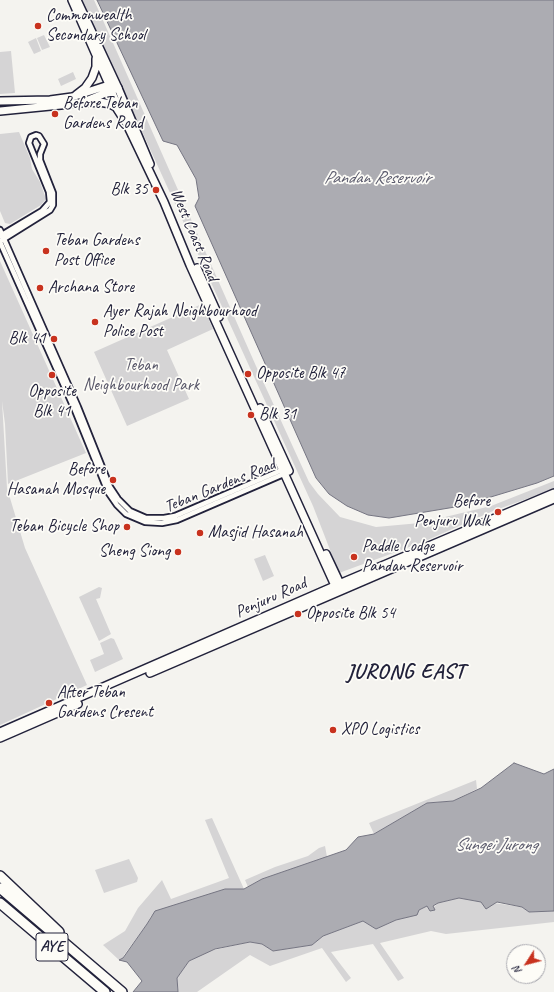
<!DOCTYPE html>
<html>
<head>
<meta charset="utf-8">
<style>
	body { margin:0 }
	#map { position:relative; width:554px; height:992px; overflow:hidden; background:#f4f3ef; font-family:Caveat,sans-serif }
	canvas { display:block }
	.north { position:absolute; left:506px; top:944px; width:40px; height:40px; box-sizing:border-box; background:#fdfcf7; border:1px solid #a5a5ac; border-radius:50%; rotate:234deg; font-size:11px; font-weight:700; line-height:16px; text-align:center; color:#22223b }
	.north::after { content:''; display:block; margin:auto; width:14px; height:18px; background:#c8321e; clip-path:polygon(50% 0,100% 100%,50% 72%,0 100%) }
</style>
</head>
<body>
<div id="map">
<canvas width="554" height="992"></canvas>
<div class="north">N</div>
</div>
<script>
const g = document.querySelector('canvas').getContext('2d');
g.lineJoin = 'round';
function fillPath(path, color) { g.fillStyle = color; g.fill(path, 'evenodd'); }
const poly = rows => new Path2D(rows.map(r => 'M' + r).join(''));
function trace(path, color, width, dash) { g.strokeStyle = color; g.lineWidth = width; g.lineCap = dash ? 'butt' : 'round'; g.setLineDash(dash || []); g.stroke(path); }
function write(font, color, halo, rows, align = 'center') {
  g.font = font + ' Caveat,sans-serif'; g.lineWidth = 3.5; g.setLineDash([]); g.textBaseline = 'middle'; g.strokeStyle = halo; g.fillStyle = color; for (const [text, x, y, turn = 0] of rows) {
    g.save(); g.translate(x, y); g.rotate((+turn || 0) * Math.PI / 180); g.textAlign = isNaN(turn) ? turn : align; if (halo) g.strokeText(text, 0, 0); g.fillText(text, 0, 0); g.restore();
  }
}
fillPath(poly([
	[82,0,94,0,256,366,309,482,318,494,340,517,376,527,420,523,491,506,554,481,554,489,493,511,423,542,339,573,313,506],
	[44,35,50,47,42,50,37,38],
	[36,38,41,51,34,54,28,42],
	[11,51,15,93,0,94,0,52],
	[73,72,76,79,61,86,58,79],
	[19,132,30,158,32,169,40,182,46,199,41,205,10,224,5,223,0,211,0,134],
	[0,261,86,453,8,484,5,424,2,401,7,488,25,548,87,685,0,725],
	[202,304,213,329,167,350,189,399,127,426,94,352],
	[265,555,274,576,263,581,254,559],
	[99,587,102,588,100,598,96,599,111,634,99,641,79,597],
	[111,638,114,639,123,659,95,672,90,660,104,654,100,643],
	[476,780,477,789,453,801,427,803,374,834,369,823],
	[212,818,244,889,225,889,151,916,147,924,124,955,123,958,119,960,103,945,125,931,138,908,162,880,171,899,229,878,205,820],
	[325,846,327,857,262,879,248,887,245,880,275,867,308,856,319,848],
	[129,859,138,878,137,882,104,893,95,870],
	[459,898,522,907,529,912,554,911,554,922,446,934,431,931,380,943,404,978,398,981,373,944,331,952,351,978,346,982,322,948,270,966,250,955,197,992,178,992,177,978,189,961,205,952,250,942,262,944,273,951,312,945,323,936,363,921,376,929,396,920,416,915,419,910,427,906,430,911,438,903]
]), '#d5d4d5');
const water = poly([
	[97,0,554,0,554,476,537,483,461,506,389,518,368,515,347,506,329,494,316,478,195,206,199,198,196,179,177,145,163,141,97,0],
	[514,763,544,774,554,769,554,911,529,912,522,907,497,902,486,909,481,902,459,898,438,903,433,906,435,910,430,911,427,906,419,910,417,915,396,920,376,929,363,921,323,936,312,945,273,951,262,944,250,942,215,949,189,961,177,978,178,992,133,992,142,981,127,962,119,960,123,958,147,924,155,911,225,889,244,889,262,879,346,850,358,837,374,834,427,803,453,801,481,788,514,763]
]);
fillPath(water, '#acacb2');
trace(water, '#757582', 1);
const street = poly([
	[0,230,78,407,110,487,118,499,130,511,146,518,164,518,175,516,284,469],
	[0,236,42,211,50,202,49,192,29,143,31,137,36,135,39,136,44,144,40,154,40,160,53,193,53,205,50,210,2,240],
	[0,242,74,408,108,492,117,505,126,514,145,522,162,523,177,520,286,473]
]);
const secondary = poly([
	[118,88,150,164],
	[111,91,164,202,190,265,337,590],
	[197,268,219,317],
	[260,408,289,471],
	[326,554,342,588],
	[150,673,554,499],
	[0,732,346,581,554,493],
	[0,738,78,704]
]);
const primary = poly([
	[72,0,111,89],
	[76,95,85,88,92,78,96,67,96,59],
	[0,101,50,100,72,97,115,83],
	[87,103,100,102,110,104,116,107,123,118],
	[0,111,81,103,118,88,77,0]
]);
const highway = poly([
	[0,876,59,932],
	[0,888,122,992],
	[0,903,105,992]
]);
trace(street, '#22223b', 8);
trace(secondary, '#22223b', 10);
trace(primary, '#22223b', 10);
trace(highway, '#22223b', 12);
trace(street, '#fdfcf7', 4.5);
trace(secondary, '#fdfcf7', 7);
trace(primary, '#fdfcf7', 7);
trace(highway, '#fdfcf7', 9);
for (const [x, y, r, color] of [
	[38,26,4,"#c8321e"],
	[55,114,4,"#c8321e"],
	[156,190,4,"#c8321e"],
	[46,251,4,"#c8321e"],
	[40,288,4,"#c8321e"],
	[95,322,4,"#c8321e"],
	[54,339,4,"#c8321e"],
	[248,374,4,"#c8321e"],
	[52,375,4,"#c8321e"],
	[251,415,4,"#c8321e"],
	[113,480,4,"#c8321e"],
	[498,512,4,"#c8321e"],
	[127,527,4,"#c8321e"],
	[200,533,4,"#c8321e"],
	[178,552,4,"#c8321e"],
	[354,557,4,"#c8321e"],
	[298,614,4,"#c8321e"],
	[49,703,4,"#c8321e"],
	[333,730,4,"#c8321e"]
]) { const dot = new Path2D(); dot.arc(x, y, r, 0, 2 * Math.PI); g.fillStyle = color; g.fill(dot); trace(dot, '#fdfcf7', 1.5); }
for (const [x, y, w] of [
	[52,947,32]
]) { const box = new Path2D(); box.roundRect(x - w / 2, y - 14, w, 28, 3); g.fillStyle = '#fdfcf7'; g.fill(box); trace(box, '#22223b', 1); }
write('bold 16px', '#22223b', null, [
	["AYE",52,947]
]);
write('17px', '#22223b', '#fdfcf7', [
	["Commonwealth",46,16],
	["Secondary School",46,36],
	["Before Teban",63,104],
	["Gardens Road",63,124],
	["Blk 35",148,190,"right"],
	["Teban Gardens",54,241],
	["Post Office",54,261],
	["Archana Store",48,288],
	["Ayer Rajah Neighbourhood",103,312],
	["Police Post",103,332],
	["Blk 41",46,339,"right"],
	["Opposite Blk 47",256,374],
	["Opposite",52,392,"center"],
	["Blk 41",52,412,"center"],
	["Blk 31",259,415],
	["Before",105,470,"right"],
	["Hasanah Mosque",105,490,"right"],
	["Before",490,502,"right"],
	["Penjuru Walk",490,522,"right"],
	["Teban Bicycle Shop",119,527,"right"],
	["Masjid Hasanah",208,533],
	["Paddle Lodge",362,547],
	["Pandan Reservoir",362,567],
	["Sheng Siong",170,552,"right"],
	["Opposite Blk 54",306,614],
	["After Teban",57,693],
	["Gardens Cresent",57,713],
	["XPO Logistics",341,730]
], 'left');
write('17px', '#22223b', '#fdfcf7', [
	["West Coast Road",194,235,67],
	["Teban Gardens Road",220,486,-22],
	["Penjuru Road",271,598,-24]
]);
write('17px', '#585769', '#fdfcf7', [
	["Teban",141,366],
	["Neighbourhood Park",141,386]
]);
write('italic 18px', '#59596b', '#fdfcf7', [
	["Pandan Reservoir",377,178],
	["Sungei Jurong",496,845]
]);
g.letterSpacing = '1px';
write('bold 21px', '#22223b', '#fdfcf7', [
	["JURONG EAST",406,672]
]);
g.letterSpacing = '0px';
</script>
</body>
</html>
